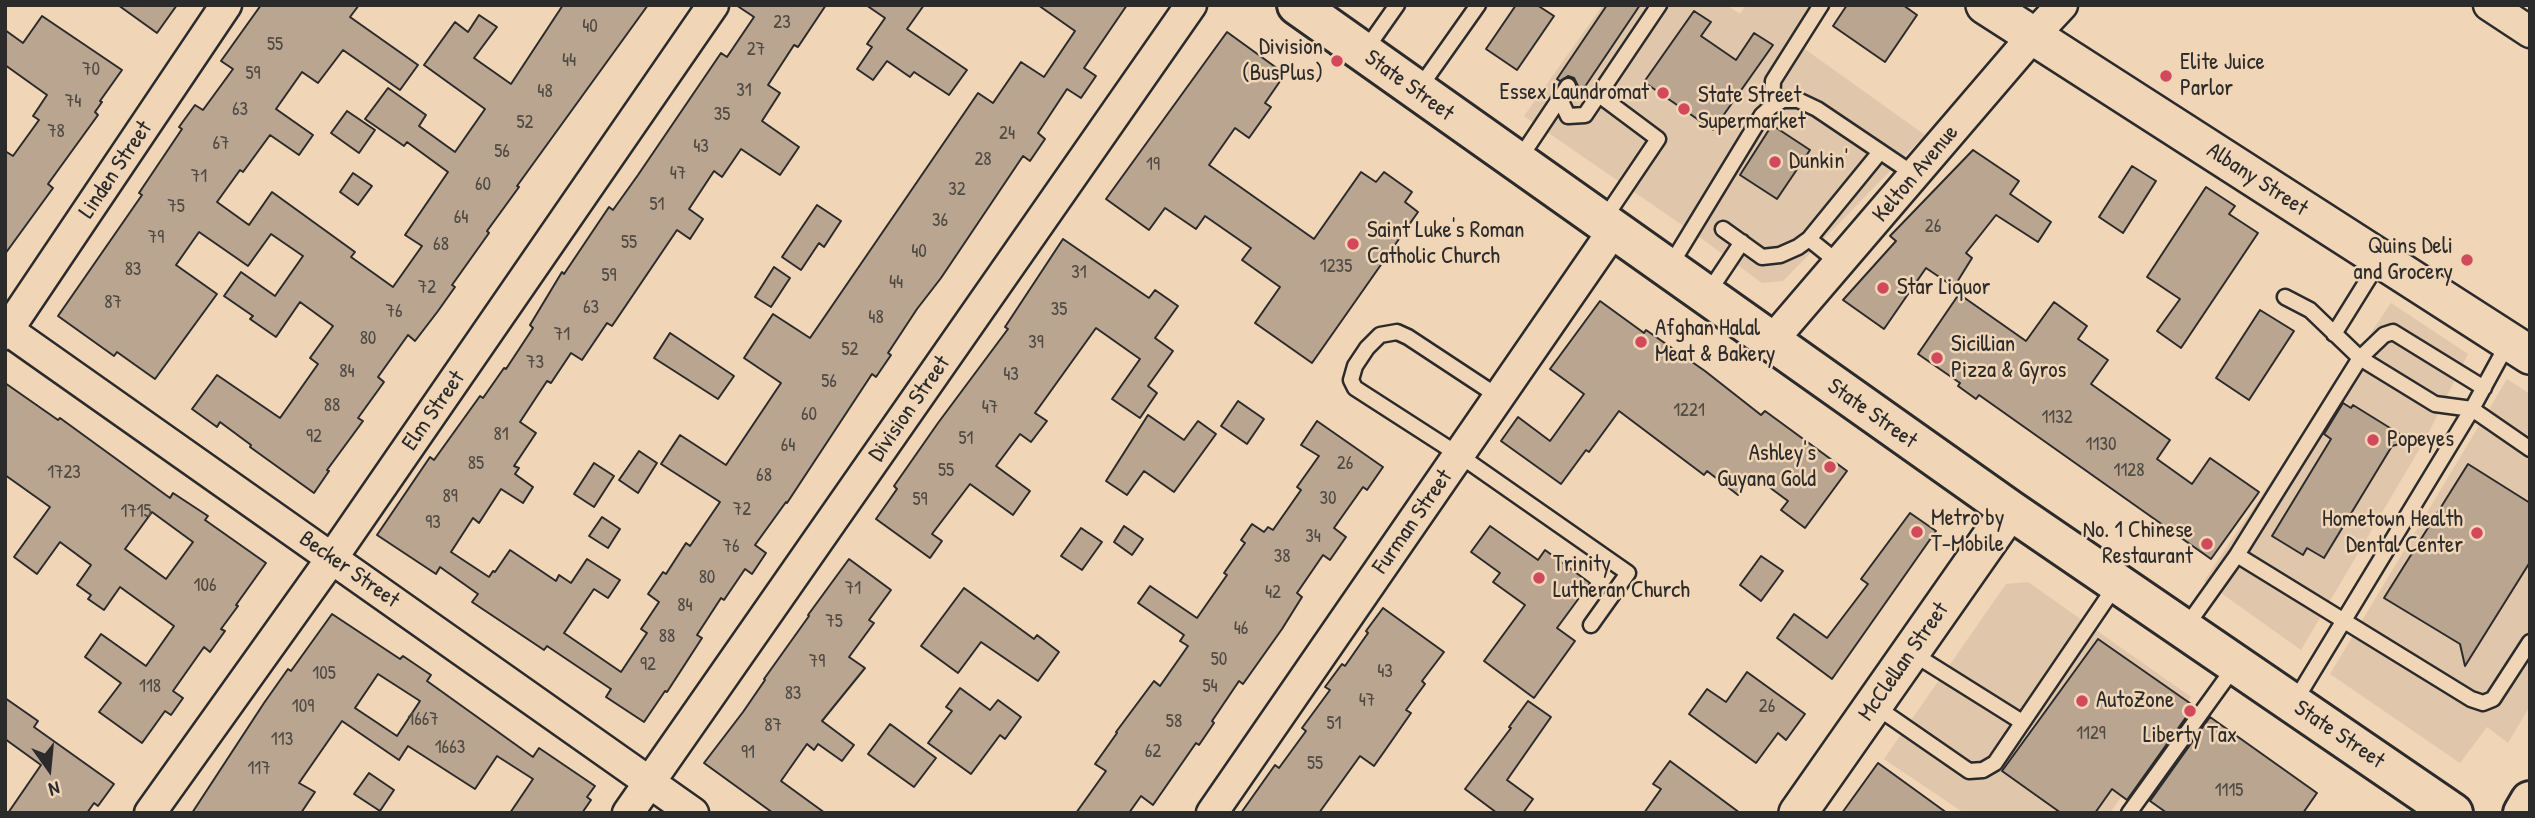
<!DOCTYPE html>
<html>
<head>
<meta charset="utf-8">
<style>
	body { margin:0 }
	#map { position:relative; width:2535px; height:818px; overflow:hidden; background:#f0d5b7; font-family:"Patrick Hand",sans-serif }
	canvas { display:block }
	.frame { position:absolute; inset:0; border:7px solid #2b2b2b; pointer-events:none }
	.north { position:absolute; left:14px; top:734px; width:70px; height:70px; -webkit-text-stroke:5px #f0d5b7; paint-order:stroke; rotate:165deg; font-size:19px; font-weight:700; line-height:28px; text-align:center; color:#2b2b2b }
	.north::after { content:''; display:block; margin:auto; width:24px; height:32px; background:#2b2b2b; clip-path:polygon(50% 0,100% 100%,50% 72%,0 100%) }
</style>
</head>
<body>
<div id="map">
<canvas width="2535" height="818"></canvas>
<div class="frame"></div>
<div class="north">N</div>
</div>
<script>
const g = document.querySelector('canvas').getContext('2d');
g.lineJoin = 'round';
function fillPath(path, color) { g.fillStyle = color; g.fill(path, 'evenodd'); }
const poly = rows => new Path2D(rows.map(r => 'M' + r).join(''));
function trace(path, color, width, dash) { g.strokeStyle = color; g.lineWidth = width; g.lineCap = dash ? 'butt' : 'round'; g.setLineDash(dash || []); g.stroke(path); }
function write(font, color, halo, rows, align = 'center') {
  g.font = font + ' "Patrick Hand",sans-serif'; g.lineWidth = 5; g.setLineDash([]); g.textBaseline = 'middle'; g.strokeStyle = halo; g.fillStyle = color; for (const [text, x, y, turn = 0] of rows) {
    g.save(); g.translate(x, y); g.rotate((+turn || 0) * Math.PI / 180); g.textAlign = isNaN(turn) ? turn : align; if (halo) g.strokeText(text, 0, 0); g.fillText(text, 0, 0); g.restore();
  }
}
fillPath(poly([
	[1603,5,1726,5,1740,14,1746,5,1831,5,1802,47,1925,135,1783,281,1762,283,1698,236,1524,116],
	[2391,303,2468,354,2426,438,2301,650,2204,581],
	[2507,379,2530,394,2530,706,2508,743,2487,727,2460,763,2330,674],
	[2028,582,2191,697,2110,813,1964,813,1884,759,2006,584]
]), '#e0c7ab');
const building = poly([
	[118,5,177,5,157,33,118,5],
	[261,5,359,5,350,17,418,65,400,90,343,50,318,83,302,72,276,109,313,135,299,155,270,135,243,172,240,170,217,202,249,225,272,192,355,252,351,257,393,287,422,246,405,235,448,172,407,142,404,146,365,119,388,88,426,115,419,126,455,152,485,109,424,65,455,22,468,32,479,15,497,27,474,58,511,84,563,5,648,5,517,186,519,187,487,231,489,233,452,285,455,287,438,311,415,341,408,335,378,377,384,382,358,418,363,421,327,470,329,471,314,493,250,447,251,445,220,422,217,427,192,409,217,375,280,418,318,364,310,358,333,326,300,302,276,337,250,319,253,316,224,296,241,272,275,296,303,256,271,234,248,266,199,232,176,265,217,294,155,379,117,352,114,356,58,316,142,195,139,193,182,129,179,127,195,105,203,110,233,69,221,61,261,5],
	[736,5,826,5,798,47,794,45,768,85,780,93,762,121,799,147,780,175,741,149,722,177,714,171,689,209,703,219,690,239,677,230,612,326,607,323,582,360,571,353,551,383,547,381,520,422,536,433,514,466,519,468,515,474,533,487,523,503,501,489,479,523,473,518,451,552,489,577,493,571,495,572,510,550,556,581,559,575,571,583,587,559,620,580,608,598,594,589,564,633,621,672,647,633,641,629,659,602,648,594,663,572,666,574,686,543,690,546,720,502,661,464,680,435,726,465,781,383,744,358,773,314,810,338,978,93,993,103,1021,62,1044,77,1075,31,1038,5,1127,5,1084,68,1096,76,1081,98,1067,89,1038,133,1045,139,1030,161,1023,156,941,278,917,309,888,353,891,355,876,377,872,374,787,503,786,502,755,545,766,553,752,574,745,569,724,600,721,598,697,635,702,638,667,692,665,691,644,722,606,697,611,689,547,646,544,650,472,602,478,594,440,567,436,574,377,535,430,457,434,460,480,396,483,398,504,368,506,369,533,328,530,325,562,272,564,274,609,207,613,210,638,175,721,53,727,57,754,17,736,5],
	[866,5,924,5,907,29,967,70,949,95,914,72,910,77,887,61,873,80,857,69,872,47,867,44,885,18,866,5],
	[1516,5,1537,5,1554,16,1517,70,1486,49,1516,5],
	[1607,5,1640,5,1580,94,1576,91,1578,86,1574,78,1568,76,1560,81,1557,79,1607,5],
	[1847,5,1903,5,1917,15,1885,62,1833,26,1847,5],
	[1694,11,1711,22,1701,36,1736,60,1754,33,1773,45,1713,130,1644,82,1694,11],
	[42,16,122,70,100,101,102,102,95,112,98,115,48,184,53,188,5,254,5,151,13,156,39,120,33,116,47,95,5,65,5,30,23,43,42,16],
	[1227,32,1285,74,1265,103,1271,107,1249,138,1235,128,1209,165,1314,239,1361,172,1376,182,1384,172,1412,192,1405,202,1418,212,1312,363,1255,323,1280,287,1242,260,1251,248,1205,216,1196,229,1165,208,1149,230,1106,199,1227,32],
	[347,111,375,130,359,153,331,133,347,111],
	[1772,125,1810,150,1777,199,1740,175,1772,125],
	[1973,150,2019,181,2010,194,2051,222,2038,242,1996,215,1966,253,1972,258,1954,287,1926,268,1884,329,1843,300,1896,241,1890,236,1973,150],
	[2132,166,2156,181,2123,233,2099,217,2132,166],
	[353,173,372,186,358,205,340,192,353,173],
	[2206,187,2235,206,2229,214,2258,233,2181,348,2157,331,2180,299,2147,277,2206,187],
	[817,205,841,221,824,247,819,243,801,270,782,257,817,205],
	[1063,239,1149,298,1155,290,1178,306,1155,338,1173,351,1148,386,1157,393,1140,418,1112,399,1140,359,1096,328,1035,413,1047,421,1031,442,1020,434,996,466,1030,491,1013,515,970,484,932,534,942,541,930,558,876,519,897,489,894,486,938,423,1008,329,1005,327,1063,239],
	[774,267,790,278,771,307,755,297,774,267],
	[1959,294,2026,341,2054,302,2087,326,2078,339,2108,360,2091,384,2170,440,2157,459,2192,484,2210,458,2259,492,2211,559,1979,395,1976,399,1958,386,1960,383,1918,354,1959,294],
	[1600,301,1644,333,1646,330,1705,371,1761,415,1765,411,1847,471,1805,528,1781,510,1788,501,1753,475,1738,495,1707,471,1704,475,1619,411,1589,452,1586,450,1561,484,1501,441,1518,417,1550,441,1584,394,1550,369,1600,301],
	[2260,310,2294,331,2249,400,2216,378,2260,310],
	[670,333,734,376,718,399,654,358,670,333],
	[5,383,58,420,60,418,170,498,173,493,208,516,205,520,266,563,236,605,238,606,221,629,225,631,210,652,204,647,173,691,183,698,171,715,165,711,142,743,99,712,121,683,85,657,101,634,146,666,174,626,120,587,104,610,88,599,91,595,77,585,91,565,60,542,37,574,14,557,50,507,5,475,5,383],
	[152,512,193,542,166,579,125,549,152,512],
	[1238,401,1264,419,1247,444,1221,426,1238,401],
	[2343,403,2351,408,2353,405,2411,441,2392,446,2324,558,2307,548,2303,555,2272,536,2331,439,2324,434,2343,403],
	[1148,415,1184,440,1198,421,1216,434,1174,492,1144,471,1127,495,1106,481,1148,415],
	[1317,421,1383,467,1367,490,1363,487,1334,528,1346,537,1330,560,1323,555,1297,593,1302,597,1282,629,1243,684,1239,681,1212,721,1214,723,1199,745,1196,743,1153,805,1141,796,1129,813,1076,813,1106,771,1095,764,1117,733,1116,732,1154,681,1160,686,1188,646,1180,641,1184,635,1138,603,1150,586,1197,618,1227,575,1224,573,1245,543,1241,540,1252,524,1264,532,1268,527,1273,530,1301,490,1297,487,1319,456,1301,445,1317,421],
	[639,451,657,463,638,493,619,480,639,451],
	[594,463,614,476,594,507,574,494,594,463],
	[2468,464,2530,503,2530,562,2465,666,2460,644,2384,598,2468,464],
	[1910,513,1936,531,1832,679,1777,638,1794,614,1827,638,1868,584,1861,579,1910,513],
	[602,517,620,529,608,548,589,536,602,517],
	[1124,526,1143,539,1132,555,1114,542,1124,526],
	[1490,526,1538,560,1545,550,1590,583,1557,628,1575,641,1534,698,1484,661,1525,605,1493,582,1500,573,1471,552,1490,526],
	[1081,528,1102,542,1082,570,1061,556,1081,528],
	[1761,556,1783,571,1761,601,1740,585,1761,556],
	[849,559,891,590,869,620,874,623,849,657,865,668,822,721,854,745,842,761,818,744,814,750,807,744,781,781,825,813,773,813,704,763,743,712,765,680,764,679,809,616,808,615,849,559],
	[964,588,1034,639,1037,635,1059,652,1038,681,981,642,958,673,921,646,964,588],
	[1383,608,1444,652,1422,681,1425,684,1406,710,1411,713,1386,749,1374,766,1360,756,1319,813,1241,813,1275,765,1279,768,1306,731,1302,728,1330,690,1325,687,1342,664,1345,666,1368,633,1366,631,1383,608],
	[332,614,400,659,403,656,431,675,427,681,533,757,539,748,595,786,587,797,591,800,582,813,510,813,533,779,497,756,475,789,408,746,399,760,342,721,299,783,315,792,301,813,192,813,264,703,288,669,291,671,332,614],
	[378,674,420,701,397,736,355,708,378,674],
	[2098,639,2194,706,2127,800,2112,789,2095,813,2061,813,2002,771,2098,639],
	[1747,672,1805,714,1786,740,1778,733,1756,763,1689,714,1707,689,1726,702,1747,672],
	[960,688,990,710,998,700,1021,717,1005,739,1000,735,971,774,928,743,952,711,946,707,960,688],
	[5,698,38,721,34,727,114,784,98,806,94,803,87,813,8,813,41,765,5,739,5,698],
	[1528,701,1551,717,1507,780,1533,799,1523,813,1497,813,1465,789,1511,728,1509,727,1528,701],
	[2210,717,2317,793,2303,813,2167,813,2150,801,2210,717],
	[890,724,936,758,914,787,868,754,890,724],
	[1670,761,1740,813,1644,813,1661,789,1653,784,1670,761],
	[1878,763,1947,813,1842,813,1878,763],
	[369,773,394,790,380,811,354,794,369,773]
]);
fillPath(building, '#baa590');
trace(building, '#2b2b2b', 2);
const service = poly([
	[1364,52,1397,5],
	[1418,90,1478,5],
	[1599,95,1658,139,1602,222],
	[1560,99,1568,116,1585,115,1659,5],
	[1772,106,1773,81,1821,5],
	[1518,161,1568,86],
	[1723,229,1762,257,1780,255,1798,247,1809,239,1880,152],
	[1809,239,1840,264],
	[1670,266,1762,115,1772,106,1783,100,1798,100,1817,109,1915,175],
	[1708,293,1742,242],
	[2285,297,2310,310,2360,358,2435,404,2472,409,2508,343],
	[2334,334,2380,260],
	[1499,397,1408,337,1397,332,1380,335,1367,348,1355,366,1351,380,1355,388,1459,455,1628,573,1591,625],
	[2237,555,2360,358,2384,335,2393,332,2484,388],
	[2185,628,2237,555,2471,699,2483,703,2493,699,2530,642],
	[1912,653,2022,722],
	[2295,701,2472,409,2530,449],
	[1875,706,1969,771,1983,770,1995,763,2116,585],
	[2129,813,2235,666]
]);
const minor = poly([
	[2489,5,2530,32],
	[5,328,693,813],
	[5,334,226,5],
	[1770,343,2033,36,2062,5],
	[150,813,332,558,713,5],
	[628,813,1191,5],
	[1212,813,1613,231]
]);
const tertiary = poly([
	[1985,5,2530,355],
	[1798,813,2010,510]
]);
const secondary = poly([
	[2523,813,2530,801]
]);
const primary = poly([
	[1297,5,2010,510,2453,813]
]);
trace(service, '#2b2b2b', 19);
trace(minor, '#2b2b2b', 35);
trace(tertiary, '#2b2b2b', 42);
trace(secondary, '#2b2b2b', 44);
trace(primary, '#2b2b2b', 44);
trace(service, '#f0d5b7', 14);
trace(minor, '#f0d5b7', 30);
trace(tertiary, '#f0d5b7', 37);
trace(secondary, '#f0d5b7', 38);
trace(primary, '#f0d5b7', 38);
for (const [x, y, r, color] of [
	[1337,61,7,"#d1495b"],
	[2166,76,7,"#d1495b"],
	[1663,93,7,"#d1495b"],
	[1684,109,7,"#d1495b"],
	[1775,162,7,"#d1495b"],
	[1353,244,7,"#d1495b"],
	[2467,260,7,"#d1495b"],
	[1883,288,7,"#d1495b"],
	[1641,342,7,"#d1495b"],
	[1937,358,7,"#d1495b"],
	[2373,440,7,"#d1495b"],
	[1830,467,7,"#d1495b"],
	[1917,532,7,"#d1495b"],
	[2477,533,7,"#d1495b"],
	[2207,544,7,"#d1495b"],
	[1539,578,7,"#d1495b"],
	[2082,701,7,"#d1495b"],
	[2190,711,7,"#d1495b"]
]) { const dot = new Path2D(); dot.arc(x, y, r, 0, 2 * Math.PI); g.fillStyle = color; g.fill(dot); trace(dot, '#f0d5b7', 2.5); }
write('19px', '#4f4a44', null, [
	["23",782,23],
	["40",590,27],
	["55",275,45],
	["27",756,50],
	["44",569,61],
	["70",91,70],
	["59",253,74],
	["31",744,91],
	["48",545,92],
	["74",73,102],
	["63",240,110],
	["35",722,115],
	["52",525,123],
	["78",56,132],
	["24",1007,134],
	["67",221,144],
	["43",701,147],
	["56",502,152],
	["28",983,160],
	["19",1153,165],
	["47",678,174],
	["71",199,177],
	["60",483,185],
	["32",957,190],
	["51",657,205],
	["75",176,207],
	["64",461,218],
	["36",940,221],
	["26",1933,227],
	["79",156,238],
	["55",629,243],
	["68",441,245],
	["40",919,252],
	["1235",1336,267],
	["83",133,270],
	["31",1079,273],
	["59",609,276],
	["44",896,283],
	["72",427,288],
	["87",113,303],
	["63",591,308],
	["35",1059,310],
	["76",394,312],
	["48",876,318],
	["71",562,335],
	["80",368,339],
	["39",1036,343],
	["52",850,350],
	["73",535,363],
	["84",347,372],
	["43",1011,375],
	["56",829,382],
	["88",332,406],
	["47",990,408],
	["1221",1689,411],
	["60",809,415],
	["1132",2057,418],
	["81",501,435],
	["92",314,437],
	["51",966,439],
	["1130",2101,445],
	["64",788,446],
	["85",476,464],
	["26",1345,464],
	["55",946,471],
	["1128",2129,471],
	["1723",64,473],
	["68",764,476],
	["89",450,497],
	["30",1328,499],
	["59",920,500],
	["72",742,510],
	["1715",136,512],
	["93",433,523],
	["34",1313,537],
	["76",731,547],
	["38",1282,557],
	["80",707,578],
	["106",205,586],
	["71",853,589],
	["42",1273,593],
	["84",685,606],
	["75",834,622],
	["46",1241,629],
	["88",667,637],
	["50",1219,660],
	["79",817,662],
	["92",648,665],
	["43",1385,672],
	["105",324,674],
	["118",150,687],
	["54",1210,687],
	["83",793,694],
	["47",1367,701],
	["109",303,707],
	["26",1767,707],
	["1667",423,720],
	["58",1174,722],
	["51",1334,724],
	["87",773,726],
	["1129",2091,734],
	["113",282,740],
	["1663",450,748],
	["62",1153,752],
	["91",748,753],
	["55",1315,764],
	["117",259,769],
	["1115",2229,791]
]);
write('23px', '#2b2b2b', '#f0d5b7', [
	["Division",1323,48,"right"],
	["(BusPlus)",1323,74,"right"],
	["Elite Juice",2180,63],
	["Parlor",2180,89],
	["Essex Laundromat",1649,93,"right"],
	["State Street",1698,96],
	["Supermarket",1698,122],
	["Dunkin'",1789,162],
	["Saint Luke's Roman",1367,231],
	["Catholic Church",1367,257],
	["Quins Deli",2453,247,"right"],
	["and Grocery",2453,273,"right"],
	["Star Liquor",1897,288],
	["Afghan Halal",1655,329],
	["Meat & Bakery",1655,355],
	["Sicillian",1951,345],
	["Pizza & Gyros",1951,371],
	["Popeyes",2387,440],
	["Ashley's",1816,454,"right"],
	["Guyana Gold",1816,480,"right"],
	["Metro by",1931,519],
	["T-Mobile",1931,545],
	["Hometown Health",2463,520,"right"],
	["Dental Center",2463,546,"right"],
	["No. 1 Chinese",2193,531,"right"],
	["Restaurant",2193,557,"right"],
	["Trinity",1553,565],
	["Lutheran Church",1553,591],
	["AutoZone",2096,701],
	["Liberty Tax",2190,736,"center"]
], 'left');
write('23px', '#2b2b2b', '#f0d5b7', [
	["State Street",1409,86,36],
	["Linden Street",116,170,-56],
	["Kelton Avenue",1916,174,-50],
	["Albany Street",2257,180,33],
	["Division Street",910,409,-55],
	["Elm Street",434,411,-55],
	["State Street",1872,414,35],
	["Furman Street",1413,522,-55],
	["Becker Street",349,570,35],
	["McClellan Street",1904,662,-55],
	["State Street",2339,735,34]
]);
</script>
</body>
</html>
